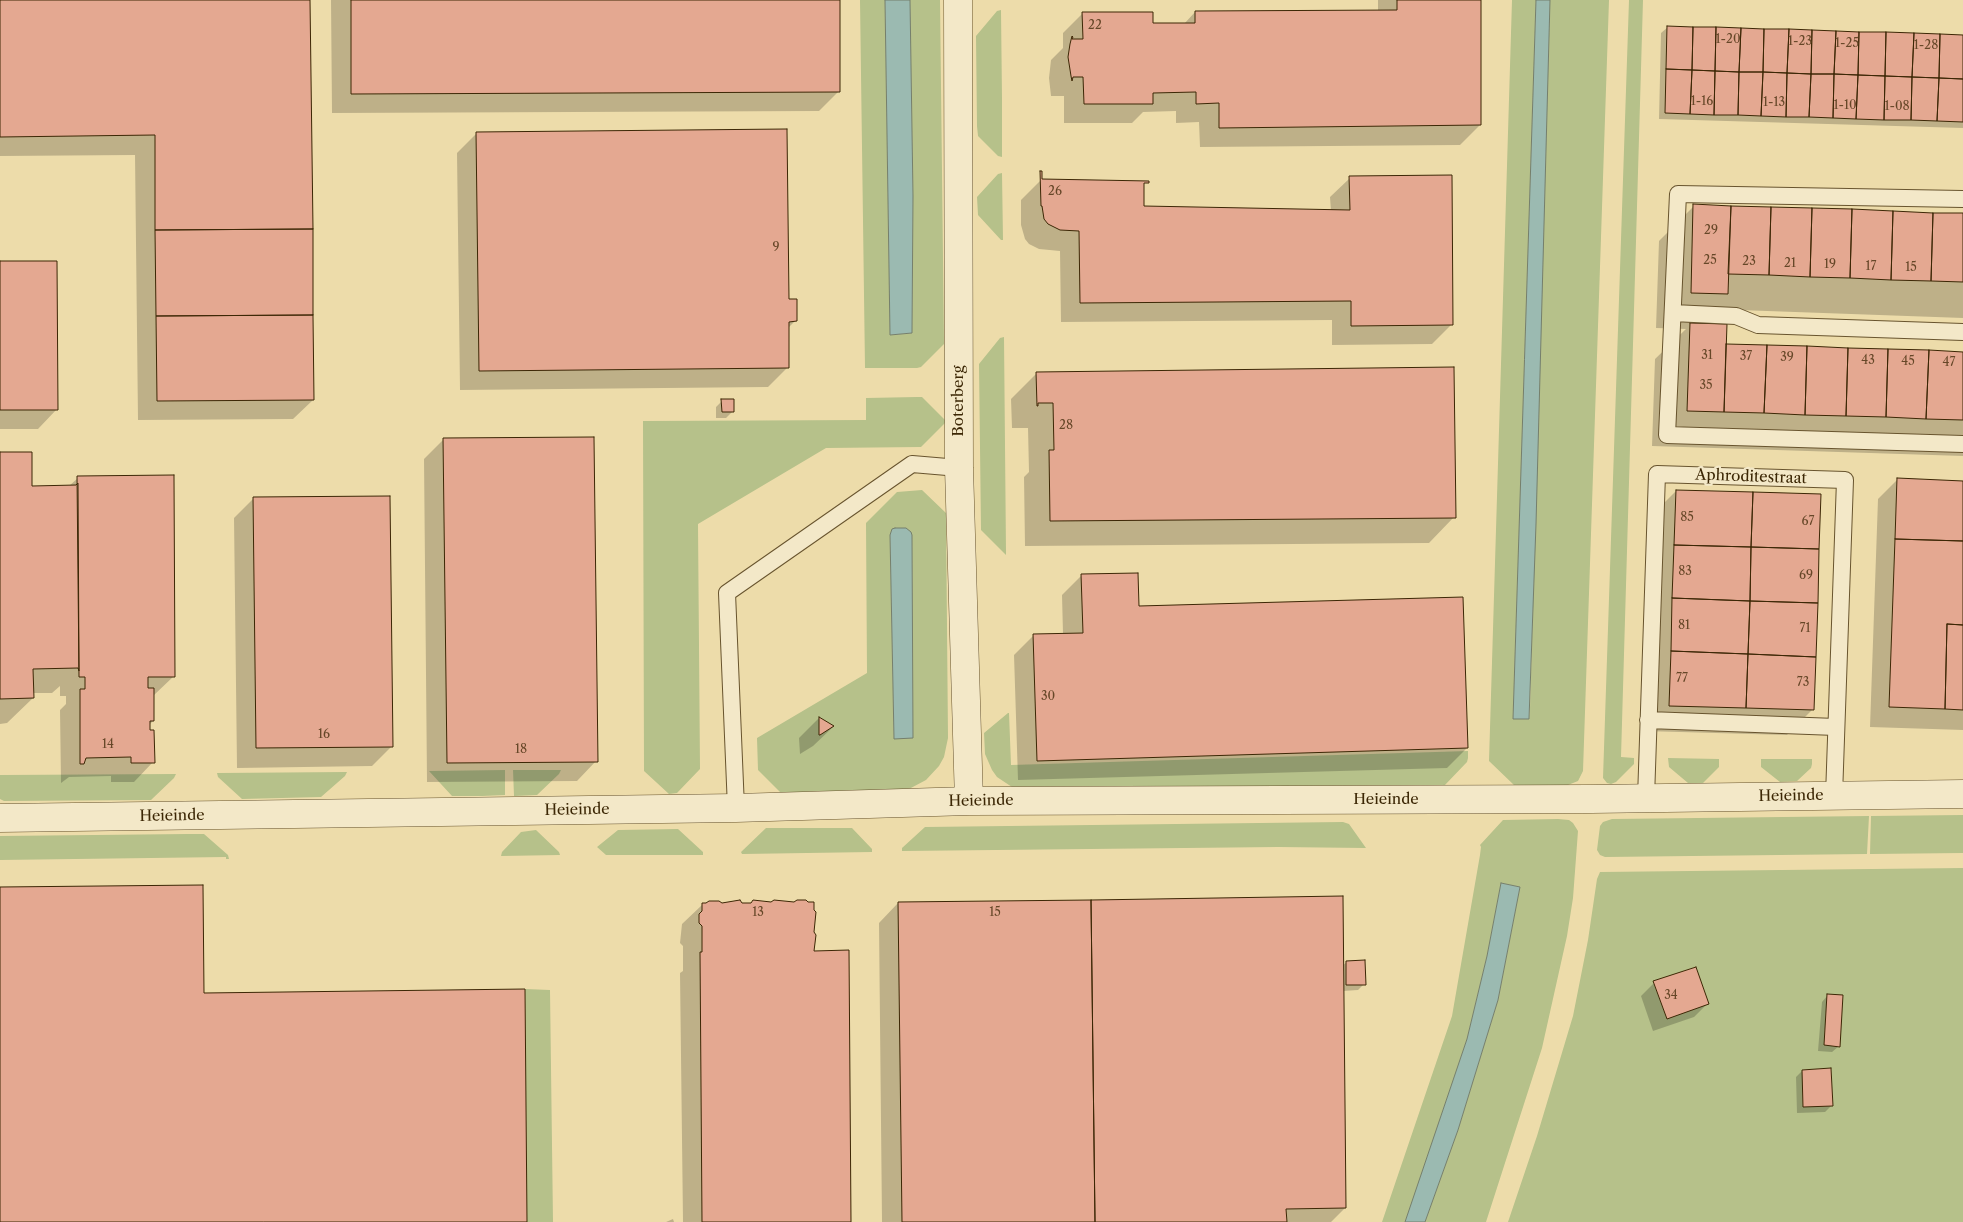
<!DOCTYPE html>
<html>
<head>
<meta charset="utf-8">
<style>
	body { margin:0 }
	canvas { display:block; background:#eddcaa }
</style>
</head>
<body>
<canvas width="1963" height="1222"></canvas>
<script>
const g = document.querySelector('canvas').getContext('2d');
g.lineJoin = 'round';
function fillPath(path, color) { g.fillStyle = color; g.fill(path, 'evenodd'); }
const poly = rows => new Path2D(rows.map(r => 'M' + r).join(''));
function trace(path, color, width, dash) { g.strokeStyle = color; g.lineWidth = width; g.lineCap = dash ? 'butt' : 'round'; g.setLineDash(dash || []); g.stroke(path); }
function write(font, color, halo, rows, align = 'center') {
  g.font = font + ' "Libre Caslon Text",serif'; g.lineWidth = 4.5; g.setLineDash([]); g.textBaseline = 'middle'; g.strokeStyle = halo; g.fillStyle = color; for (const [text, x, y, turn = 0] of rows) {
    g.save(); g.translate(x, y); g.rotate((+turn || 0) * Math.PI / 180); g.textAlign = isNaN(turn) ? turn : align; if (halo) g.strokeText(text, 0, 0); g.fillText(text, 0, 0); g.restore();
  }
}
fillPath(poly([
	[860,0,885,0,890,335,912,333,913,196,910,0,940,0,944,344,921,367,917,368,865,368],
	[1512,0,1536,0,1513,719,1529,719,1530,708,1550,0,1609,0,1583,771,1578,781,1568,785,1515,786,1489,761],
	[1629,0,1643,0,1621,757,1634,758,1634,764,1616,782,1611,784,1607,783,1603,778],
	[1001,10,1002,99,1002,157,998,156,978,136,977,126,976,36,997,11],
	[1002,173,1003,240,1001,240,978,215,977,197,998,174],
	[1004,337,1006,553,1006,555,981,530,979,364,1000,338],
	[917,397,922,397,945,420,945,423,921,447,826,448,698,524,700,769,677,793,669,794,644,771,643,421,866,420,866,398],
	[922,490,946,513,948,738,944,757,939,766,926,780,909,789,781,793,758,770,757,738,867,673,866,523,897,492],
	[890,535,912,535,913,738,894,738],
	[1008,713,1009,713,1011,765,1468,751,1468,758,1467,762,1444,786,1021,790,1012,787,997,777,992,770,985,754,984,733],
	[1668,758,1719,759,1719,767,1703,783,1688,783,1669,767],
	[1761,759,1812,759,1812,764,1811,768,1797,781,1780,782,1761,767],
	[505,770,505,795,482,796,452,796,429,771],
	[513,770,561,770,559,774,537,795,514,796],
	[347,772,345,776,321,797,242,799,218,777,217,773],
	[176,774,174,778,151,800,4,801,0,799,0,775],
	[1963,815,1963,853,1870,854,1871,816],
	[1869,816,1867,854,1605,857,1600,855,1597,850,1600,826,1603,822,1612,819],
	[1558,819,1569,820,1573,823,1578,831,1573,898,1567,936,1542,1048,1486,1222,1425,1222,1458,1130,1498,1000,1520,887,1501,883,1487,956,1467,1039,1412,1203,1405,1222,1382,1222,1452,1016,1480,855,1481,847,1480,845,1503,820],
	[1343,822,1349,824,1366,848,1278,847,902,851,902,848,925,827],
	[766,828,852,828,872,849,872,852,742,854,741,852],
	[678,829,703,852,703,855,606,855,597,847,618,830],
	[536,830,559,852,560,855,501,856,502,852,521,832],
	[188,834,204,834,228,855,229,859,226,859,226,857,0,860,0,836],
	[1963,868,1963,1222,1508,1222,1537,1136,1573,1016,1588,940,1597,879,1600,872],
	[1695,967,1708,1004,1667,1019,1653,982],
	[1827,994,1843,996,1839,1047,1824,1045],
	[1831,1068,1833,1106,1803,1107,1802,1070],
	[525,989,550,990,553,1222,527,1222]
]), '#b6c18a');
const water = poly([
	[885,0,910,0,913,196,912,333,890,335,885,0],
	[1536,0,1550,0,1536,524,1529,719,1513,719,1536,0],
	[895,528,906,528,911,532,912,535,913,738,894,739,890,535,892,529,895,528],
	[1501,883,1520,887,1498,1000,1458,1130,1425,1222,1405,1222,1467,1039,1487,956,1501,883]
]);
fillPath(water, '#9bbab1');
trace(water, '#757f6c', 1);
fillPath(poly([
	[0,0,309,0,313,400,293,419,138,420,135,155,0,156],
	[331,0,839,0,839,91,819,111,332,113],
	[1378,0,1479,0,1480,125,1460,145,1200,147,1199,122,1176,123,1176,111,1143,112,1132,123,1064,123,1064,96,1051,96,1049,78,1051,60,1063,48,1063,33,1083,13,1151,24,1184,24,1195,12,1378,11],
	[1668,27,1963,36,1963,128,1659,119,1661,33],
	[477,133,788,301,795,321,788,328,788,367,768,387,460,390,457,153],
	[1350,178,1452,324,1432,344,1332,345,1332,320,1061,322,1060,251,1039,249,1029,244,1025,239,1021,225,1021,200,1041,180,1142,207,1331,211,1330,197],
	[1694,206,1963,215,1963,318,1711,309,1696,324,1725,345,1963,353,1963,456,1652,446,1655,359,1686,329,1656,328,1659,241],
	[0,262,57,409,38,429,0,429],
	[1037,373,1454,517,1429,543,1025,546,1024,477,1029,472,1028,428,1012,428,1011,399],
	[722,401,733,411,726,418,716,418,716,407],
	[444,439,596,761,577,781,427,782,424,459],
	[0,454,30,487,69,486,78,478,174,676,153,696,153,721,149,725,153,762,134,782,111,782,111,776,69,777,61,783,60,710,66,704,66,696,60,696,60,686,52,693,32,693,33,698,7,723,0,724],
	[1897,480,1963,482,1963,730,1870,727,1878,499],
	[1676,491,1813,709,1787,735,1644,731,1656,511],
	[254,498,391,747,372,766,237,768,234,518],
	[1082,575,1138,607,1467,748,1447,768,1018,780,1014,655,1034,635,1063,634,1062,595],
	[819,718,833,727,813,746,800,754,799,738],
	[898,903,1342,966,1347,962,1364,984,1358,990,1343,991,1345,1208,1331,1222,882,1222,879,923],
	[702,905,813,952,850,1222,683,1222,680,973,683,971,683,946,680,943,682,924],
	[1654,983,1707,1004,1694,1017,1653,1031,1641,996],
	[1828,995,1839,1046,1832,1052,1818,1051,1822,1002],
	[1802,1071,1832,1105,1825,1112,1797,1113,1796,1077],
	[673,1219,674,1222,666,1222]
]), '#0003');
const building = poly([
	[0,0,310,0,313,229,155,230,155,135,0,137,0,0],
	[351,0,840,0,840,92,351,94,351,0],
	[1397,0,1481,0,1481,125,1219,128,1219,103,1196,104,1196,92,1153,93,1153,104,1084,104,1083,77,1073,77,1072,81,1071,76,1068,57,1070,44,1072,36,1073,37,1072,39,1083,39,1082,12,1153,12,1153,23,1195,23,1195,11,1397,10,1397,0],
	[1667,26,1693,27,1692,70,1666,69,1667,26],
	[1693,27,1716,27,1715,71,1692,70,1693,27],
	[1716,27,1741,28,1739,72,1715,71,1716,27],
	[1741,28,1764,29,1763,72,1739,72,1741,28],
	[1764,29,1789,29,1787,73,1763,72,1764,29],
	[1789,29,1812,30,1811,74,1787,73,1789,29],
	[1812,30,1836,31,1834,74,1811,74,1812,30],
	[1836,31,1859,32,1858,75,1834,74,1836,31],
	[1859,32,1886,32,1885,76,1858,75,1859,32],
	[1886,32,1914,33,1912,77,1885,76,1886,32],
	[1914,33,1940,34,1939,78,1912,77,1914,33],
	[1940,34,1963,35,1963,79,1939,78,1940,34],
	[1666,69,1692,70,1690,114,1665,113,1666,69],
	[1692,70,1715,71,1714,115,1690,114,1692,70],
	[1715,71,1739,72,1738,115,1714,115,1715,71],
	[1739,72,1763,72,1761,116,1738,115,1739,72],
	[1763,72,1787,73,1786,117,1761,116,1763,72],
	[1787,73,1811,74,1809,117,1786,117,1787,73],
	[1811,74,1834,74,1833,118,1809,117,1811,74],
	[1834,74,1858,75,1856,119,1833,118,1834,74],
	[1858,75,1885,76,1884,120,1856,119,1858,75],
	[1885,76,1912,77,1911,120,1884,120,1885,76],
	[1912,77,1939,78,1937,121,1911,120,1912,77],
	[1939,78,1963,79,1963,122,1937,121,1939,78],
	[787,129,789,299,797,299,797,321,789,322,789,368,479,371,476,132,787,129],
	[1040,171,1042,171,1042,179,1149,181,1149,183,1144,183,1144,206,1350,210,1349,176,1452,175,1453,325,1351,326,1351,301,1080,303,1079,231,1060,230,1048,224,1044,219,1042,206,1041,206,1040,171],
	[1693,204,1731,206,1728,294,1691,293,1693,204],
	[1731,206,1771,207,1769,275,1728,274,1731,206],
	[1771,207,1812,208,1810,277,1769,275,1771,207],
	[1812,208,1852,209,1850,278,1810,277,1812,208],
	[1852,209,1893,211,1891,280,1850,278,1852,209],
	[1893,211,1933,213,1931,281,1891,280,1893,211],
	[1933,213,1963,213,1963,282,1931,281,1933,213],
	[313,229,313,315,156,316,155,230,313,229],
	[0,261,57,261,58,410,0,410,0,261],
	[313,315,314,400,157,401,156,316,313,315],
	[1690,323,1727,324,1724,412,1687,411,1690,323],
	[1726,344,1767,345,1764,413,1724,412,1726,344],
	[1767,345,1807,346,1805,415,1764,413,1767,345],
	[1807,346,1848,348,1846,416,1805,415,1807,346],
	[1848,348,1888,349,1886,417,1846,416,1848,348],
	[1888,349,1929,350,1926,419,1886,417,1888,349],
	[1929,350,1963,352,1963,420,1926,419,1929,350],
	[1454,367,1456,518,1050,521,1049,450,1054,450,1053,403,1038,403,1038,406,1037,406,1036,372,1454,367],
	[721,399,734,399,734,412,722,412,721,399],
	[594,437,598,762,447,763,443,438,594,437],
	[0,452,32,452,32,486,76,485,78,483,79,671,78,668,33,669,34,698,0,699,0,452],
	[174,475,175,677,148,677,148,688,154,688,154,721,150,721,150,730,154,730,155,763,131,763,131,757,86,758,84,764,80,764,80,689,85,689,85,677,79,677,77,476,174,475],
	[1897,478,1963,481,1963,541,1895,539,1897,478],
	[1676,490,1753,492,1751,547,1674,545,1676,490],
	[1753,492,1821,494,1819,549,1751,547,1753,492],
	[390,496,393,747,256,748,253,497,390,496],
	[1895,539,1963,541,1963,625,1947,624,1945,709,1889,707,1895,539],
	[1674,545,1751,547,1750,601,1672,598,1674,545],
	[1751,547,1819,549,1818,603,1750,601,1751,547],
	[1138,573,1139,606,1463,597,1468,748,1037,761,1033,634,1083,633,1081,574,1138,573],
	[1672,598,1750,601,1748,654,1671,651,1672,598],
	[1750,601,1818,603,1816,657,1748,654,1750,601],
	[1947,624,1963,625,1963,710,1945,709,1947,624],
	[1671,651,1748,654,1746,708,1669,706,1671,651],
	[1748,654,1816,657,1814,710,1746,708,1748,654],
	[819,717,834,726,820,735,819,735,819,717],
	[203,885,204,993,525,989,527,1222,0,1222,0,887,203,885],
	[1343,896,1346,1208,1286,1209,1287,1222,1095,1222,1091,900,1343,896],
	[740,900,742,903,751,903,753,900,771,902,774,900,794,902,797,900,806,900,808,902,814,902,814,910,816,912,814,932,816,935,814,951,849,950,851,1222,702,1222,700,952,702,952,702,926,699,923,699,914,702,911,702,903,706,903,709,901,719,901,722,903,740,900],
	[1091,900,1095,1222,902,1222,898,902,1091,900],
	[1365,960,1366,985,1346,985,1346,961,1365,960],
	[1696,967,1709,1004,1667,1019,1653,981,1696,967],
	[1827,994,1843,995,1840,1047,1824,1045,1827,994],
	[1831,1068,1833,1106,1803,1107,1802,1070,1831,1068]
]);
fillPath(building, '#e4a891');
trace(building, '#3c2705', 1);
const service = poly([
	[1963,199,1678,194,1667,435,1963,444],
	[1673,313,1736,316,1758,325,1963,332],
	[1648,720,1836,727],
	[1646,798,1657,474,1845,480,1834,796],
	[736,808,727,593,912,464,959,468]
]);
const minor = poly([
	[958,0,959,468,969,801],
	[0,818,736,808,969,801,1591,799,1963,794]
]);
trace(service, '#68542e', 18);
trace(minor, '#68542e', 29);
trace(service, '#f3e8c8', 16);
trace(minor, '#f3e8c8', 28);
write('12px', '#664728', null, [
	["22",1095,26],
	["1-20",1728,40],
	["1-23",1800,42],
	["1-25",1847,44],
	["1-28",1926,46],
	["1-16",1702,102],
	["1-13",1774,103],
	["1-10",1845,106],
	["1-08",1897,107],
	["26",1055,192],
	["29",1711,231],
	["9",776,248],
	["25",1710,261],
	["23",1749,262],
	["21",1790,264],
	["19",1830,265],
	["17",1871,267],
	["15",1911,268],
	["31",1707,356],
	["37",1746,357],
	["39",1787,358],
	["43",1868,361],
	["45",1908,362],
	["47",1949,363],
	["35",1706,386],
	["28",1066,426],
	["85",1687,518],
	["67",1808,522],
	["83",1685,572],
	["69",1806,576],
	["81",1684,626],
	["71",1805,629],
	["77",1682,679],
	["73",1803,683],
	["30",1048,697],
	["16",324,735],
	["14",108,745],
	["18",521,750],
	["13",758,913],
	["15",995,913],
	["34",1671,996]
]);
write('15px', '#3c2705', '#f3e8c8', [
	["Boterberg",959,401,-90],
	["Aphroditestraat",1751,477,2],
	["Heieinde",1791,796,-1],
	["Heieinde",1386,800],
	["Heieinde",981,801,-1],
	["Heieinde",577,810,-1],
	["Heieinde",172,816,-1]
]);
</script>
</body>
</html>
